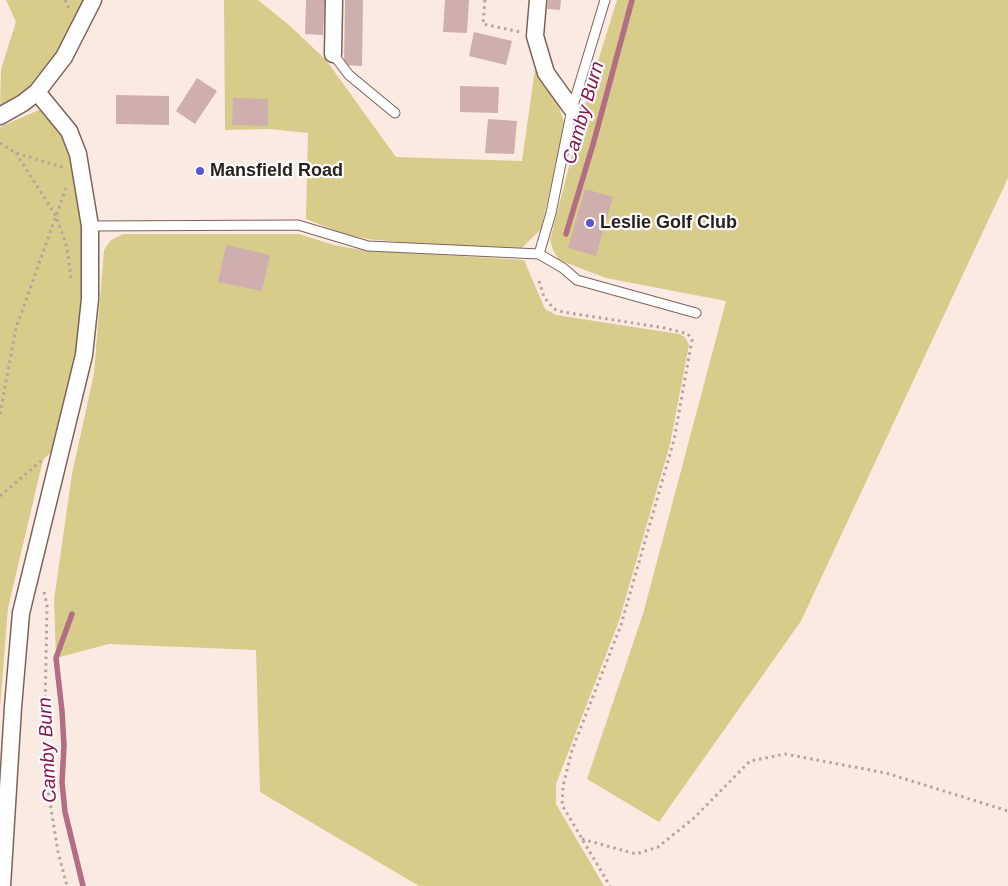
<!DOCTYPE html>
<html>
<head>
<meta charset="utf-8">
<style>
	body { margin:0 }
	canvas { display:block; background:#fbeae2 }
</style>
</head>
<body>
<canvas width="1008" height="886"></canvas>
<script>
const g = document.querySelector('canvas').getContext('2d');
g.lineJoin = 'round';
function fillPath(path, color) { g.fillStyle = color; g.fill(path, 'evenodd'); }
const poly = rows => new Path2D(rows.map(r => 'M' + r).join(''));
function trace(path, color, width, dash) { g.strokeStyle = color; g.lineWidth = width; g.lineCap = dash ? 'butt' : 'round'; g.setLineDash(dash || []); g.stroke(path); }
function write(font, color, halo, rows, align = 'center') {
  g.font = font + ' Arial,sans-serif'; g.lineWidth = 4.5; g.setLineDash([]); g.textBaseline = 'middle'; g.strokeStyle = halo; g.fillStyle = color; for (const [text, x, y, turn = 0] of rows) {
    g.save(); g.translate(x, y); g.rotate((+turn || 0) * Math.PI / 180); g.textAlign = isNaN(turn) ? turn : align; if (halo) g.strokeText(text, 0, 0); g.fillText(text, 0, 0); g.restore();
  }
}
fillPath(poly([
	[6,0,93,0,37,92,0,114,1,69,16,22],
	[224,0,258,0,289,25,326,60,396,157,522,161,535,69,557,100,565,125,541,229,522,248,422,244,367,239,341,233,306,219,308,133,269,129,225,130],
	[617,0,1008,0,1008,178,801,621,659,822,587,779,643,614,726,301,606,278,559,260,553,250,550,240,588,93],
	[50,105,69,131,91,260,65,438,43,460,8,608,0,708,0,127],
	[123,234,299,234,334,245,362,250,524,260,545,309,556,315,679,334,685,337,689,345,670,444,619,621,556,784,556,804,604,886,419,886,260,792,256,650,109,644,56,658,54,600,72,474,94,373,104,250,111,240]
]), '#d8cc8b');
trace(poly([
	[566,234,594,141,632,0],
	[72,614,56,658,62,711,64,746,62,782,65,812,83,886]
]), '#b36d84', 5.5);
fillPath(poly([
	[306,0,325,0,323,35,305,34],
	[345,0,363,0,362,66,344,65],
	[445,0,469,0,467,33,443,32],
	[548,0,561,0,560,10,547,9],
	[474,32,512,41,506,65,469,56],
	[197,78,217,91,195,124,176,111],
	[460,86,499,87,498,113,460,112],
	[116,95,169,96,169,125,116,124],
	[233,98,268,99,268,126,232,125],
	[488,119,517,121,514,154,485,153],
	[585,189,613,197,596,256,568,248],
	[226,245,270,255,262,291,218,282]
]), '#ceafad');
const lane = poly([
	[333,54,349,75,395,113],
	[90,226,298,225,368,246,539,254,563,268,577,280,696,313],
	[539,254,551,213,572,109,605,0]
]);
const street = poly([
	[538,0,535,36,546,73,572,109],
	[333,54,334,0],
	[0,116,23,103,37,92,64,57,93,0],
	[2,886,13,707,21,613,84,355,90,299,90,226,78,154,69,131,37,92]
]);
trace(lane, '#7c6357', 11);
trace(street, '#7c6357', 19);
trace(poly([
	[65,0,69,9],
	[485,0,483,24,520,32],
	[0,143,16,153,65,168],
	[16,153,56,216,67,247,71,278],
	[539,281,544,297,554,309,563,312,665,328,688,334,692,340,674,440,621,625,572,750,563,786,562,805,610,886],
	[0,414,16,328,66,188],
	[0,496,41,461],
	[44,592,47,605,44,765,58,852,67,886],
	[582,839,636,854,658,847,694,818,750,761,785,754,886,773,1008,811]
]), '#b3a59e', 3, [2.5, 4]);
trace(lane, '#fff', 9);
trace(street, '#fff', 16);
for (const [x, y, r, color] of [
	[200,171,5,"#5a55cd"],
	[590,223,5,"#5a55cd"]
]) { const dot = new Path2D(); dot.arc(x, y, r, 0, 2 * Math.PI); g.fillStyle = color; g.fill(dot); trace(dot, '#fbfbfb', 2); }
write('bold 18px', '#2b211c', '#fbfbfb', [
	["Mansfield Road",210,171],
	["Leslie Golf Club",600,223]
], 'left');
write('italic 19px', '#86174d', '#fbfbfb', [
	["Camby Burn",584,113,-74],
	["Camby Burn",48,750,-93]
]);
</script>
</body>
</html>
